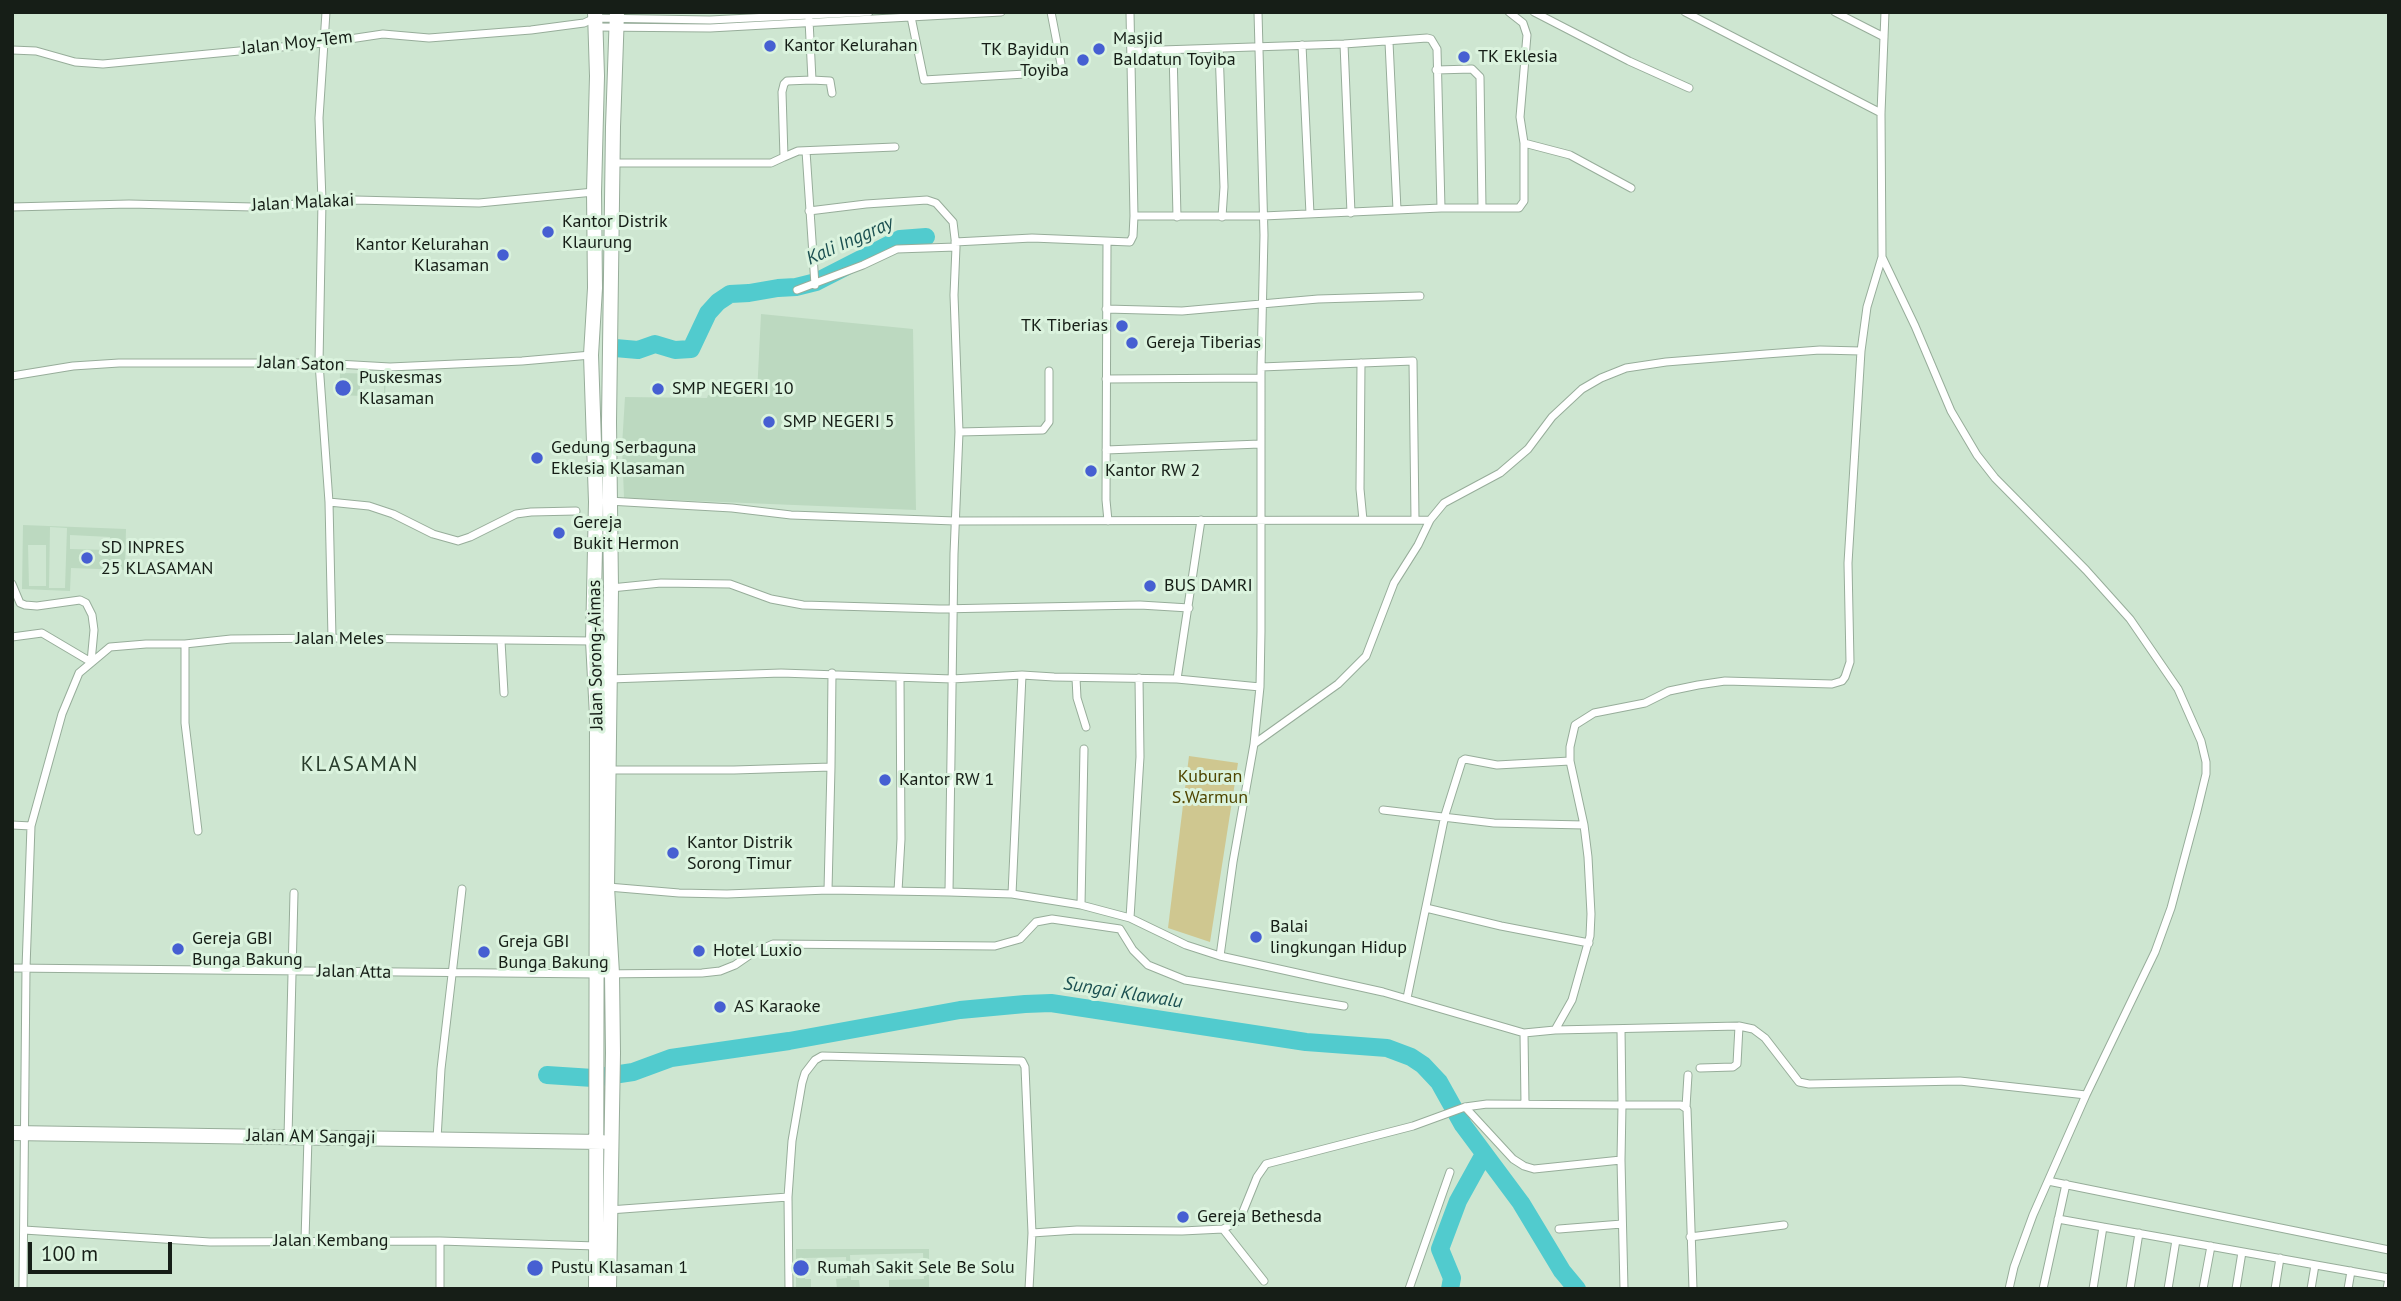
<!DOCTYPE html>
<html>
<head>
<meta charset="utf-8">
<style>
	body { margin:0 }
	#map { position:relative; width:2401px; height:1301px; overflow:hidden; background:#cee6d1; font-family:"PT Sans",sans-serif }
	canvas { display:block }
	.frame { position:absolute; inset:0; border:14px solid #161e17; pointer-events:none }
	.scale { position:absolute; left:28px; top:1242px; width:144px; height:32px; box-sizing:border-box; border:4px solid #161e17; border-top:0; padding-left:9px; font-size:21px; line-height:24px; white-space:nowrap; color:#161e17; -webkit-text-stroke:5px #dbf3de; paint-order:stroke }
</style>
</head>
<body>
<div id="map">
<canvas width="2401" height="1301"></canvas>
<div class="frame"></div>
<div class="scale">100 m</div>
</div>
<script>
const g = document.querySelector('canvas').getContext('2d');
g.lineJoin = 'round';
function fillPath(path, color) { g.fillStyle = color; g.fill(path, 'evenodd'); }
const poly = rows => new Path2D(rows.map(r => 'M' + r).join(''));
function trace(path, color, width, dash) { g.strokeStyle = color; g.lineWidth = width; g.lineCap = dash ? 'butt' : 'round'; g.setLineDash(dash || []); g.stroke(path); }
function write(font, color, halo, rows, align = 'center') {
  g.font = font + ' "PT Sans",sans-serif'; g.lineWidth = 6; g.setLineDash([]); g.textBaseline = 'middle'; g.strokeStyle = halo; g.fillStyle = color; for (const [text, x, y, turn = 0] of rows) {
    g.save(); g.translate(x, y); g.rotate((+turn || 0) * Math.PI / 180); g.textAlign = isNaN(turn) ? turn : align; if (halo) g.strokeText(text, 0, 0); g.fillText(text, 0, 0); g.restore();
  }
}
fillPath(poly([
	[761,314,913,329,916,510,624,498,622,446,625,397,707,398,708,395,757,394],
	[340,373,386,374,385,397,339,395],
	[360,382,384,383,384,395,360,394],
	[23,525,126,529,125,570,71,568,70,591,22,589],
	[50,527,67,528,65,588,49,588],
	[70,535,110,537,110,550,70,549],
	[28,545,46,545,46,586,29,586],
	[796,1249,929,1249,929,1289,889,1289,889,1280,924,1279,923,1253,850,1255,851,1280,859,1280,860,1289,837,1289,836,1279,847,1278,846,1257,805,1258,805,1279,811,1279,811,1289,796,1289]
]), '#bcd9c0');
fillPath(poly([
	[1189,756,1238,763,1210,942,1168,928]
]), '#cfc790');
trace(poly([
	[615,348,638,350,655,344,675,350,691,349,708,313,718,302,730,294,749,293,778,288,796,287,816,282,900,239,926,237],
	[547,1075,593,1078,633,1072,671,1058,789,1041,960,1010,1025,1004,1051,1003,1306,1042,1387,1048,1411,1057,1423,1065,1439,1082,1463,1125,1521,1203,1562,1271,1577,1289],
	[1450,1289,1452,1278,1440,1249,1458,1201,1484,1154]
]), '#51cbce', 18);
const street = poly([
	[326,12,319,118,322,201,319,363,329,502,332,638],
	[910,12,924,80,1059,72,1061,64,1051,12],
	[1509,12,1523,23,1527,35,1520,117,1524,143,1570,155,1631,188],
	[1534,12,1629,61,1689,88],
	[1685,12,1881,113],
	[1835,12,1884,37],
	[1885,12,1881,113,1882,257,1915,326,1951,411,1977,455,1995,478,2086,570,2130,619,2178,689,2201,741,2206,762,2206,774,2197,811,2171,908,2155,952,2086,1095,2033,1215,2014,1267,2009,1289],
	[809,20,812,80,787,81,784,84,782,92,784,157,798,151,895,147],
	[594,27,710,28,1001,12],
	[1389,42,1397,210],
	[1344,44,1351,213],
	[1302,45,1310,214],
	[1219,49,1224,187,1222,217],
	[12,50,36,51,75,62,103,64,323,43,383,34,429,38,531,30,584,23,595,18,710,20,869,12],
	[1173,50,1177,217],
	[1131,51,1344,44,1427,38,1431,39,1437,49,1441,208],
	[1436,70,1472,69,1480,77,1482,208],
	[812,80,830,81,832,93],
	[806,151,815,285],
	[613,163,771,163,784,157],
	[12,207,129,204,253,207,355,200,479,203,594,192],
	[809,211,866,204,927,200,936,203,953,222,956,247,954,295,959,432,954,554,949,892],
	[1134,216,1263,216,1441,208,1519,208,1524,201,1524,143],
	[955,242,1032,238,1130,242,1133,236,1134,216,1130,12],
	[1107,242,1106,500,1108,521],
	[797,290,863,265,897,249,956,247],
	[1106,309,1182,311,1318,299,1420,296],
	[1361,363,1360,489,1363,520],
	[1261,367,1413,361,1415,520],
	[12,376,73,366,119,363,319,363,390,367,522,361,591,355],
	[1106,379,1261,378],
	[959,432,1043,430,1049,422,1049,371],
	[1106,450,1260,444],
	[608,501,732,508,791,515,955,521,1430,520],
	[329,502,369,506,393,514,433,534,458,541,470,537,516,514,531,512,576,511],
	[12,584,20,603,25,605,37,606,80,600,86,603,92,615,94,630,91,662],
	[611,588,661,583,730,584,771,599,803,605,939,609,1140,605,1189,608],
	[12,637,42,633,91,662],
	[501,641,504,693],
	[185,644,185,723,198,831],
	[1076,678,1077,698,1086,727],
	[610,679,781,673,952,679,1022,675,1054,677,1177,679,1260,687],
	[1177,679,1201,520],
	[1254,744,1260,687,1261,631,1261,367,1264,235,1258,12],
	[831,767,832,673],
	[609,770,734,770,831,767,828,890],
	[1383,810,1494,823,1584,825],
	[12,825,31,826],
	[608,887,679,893,727,894,828,890,949,892,1012,894,1081,905,1130,918,1186,945,1220,956,1383,992,1524,1033,1555,1030,1572,1000,1590,936,1591,914,1588,857,1584,825,1570,761,1570,747,1575,725,1594,713,1645,703,1669,691,1698,685,1725,681,1832,684,1842,681,1845,677,1850,662,1848,563,1861,351,1867,307,1882,257],
	[898,891,901,839,900,678],
	[1012,894,1022,675],
	[1081,905,1084,749],
	[1426,908,1501,926,1589,943],
	[1130,918,1140,757,1139,678],
	[1220,956,1233,862,1254,744,1338,684,1366,656,1394,583,1418,545,1430,520,1444,503,1500,473,1528,449,1552,417,1582,389,1601,378,1626,368,1666,362,1766,354,1820,350,1861,351],
	[12,968,597,974,702,973,720,971,735,965,751,954,773,944,995,946,1020,939,1036,922,1052,919,1120,929,1133,950,1148,965,1185,980,1344,1006],
	[1407,998,1445,815,1462,761,1465,759,1497,765,1570,761],
	[1621,1029,1622,1105,1681,1105,1687,1109,1693,1289],
	[1555,1030,1739,1026,1753,1029,1765,1038,1799,1082,1809,1084,1960,1081,2086,1095],
	[1524,1033,1525,1104],
	[1700,1068,1733,1067,1737,1064,1739,1026],
	[1686,1107,1688,1075],
	[288,1137,294,893],
	[437,1139,441,1069,462,889],
	[1621,1160,1624,1289],
	[2048,1181,2389,1250],
	[788,1197,792,1141,802,1083,805,1073,815,1060,822,1056,1022,1061,1025,1067,1032,1233,1029,1289],
	[609,1210,788,1197,789,1289],
	[2058,1219,2389,1278,2387,1289],
	[1223,1229,1264,1281],
	[1559,1229,1622,1224],
	[24,1230,210,1242,440,1241,596,1246],
	[1032,1233,1077,1230,1182,1231,1223,1229,1236,1222,1242,1214,1257,1177,1266,1164,1413,1126,1465,1107,1487,1104,1622,1105,1621,1160,1534,1169,1524,1166,1513,1159,1465,1107],
	[1690,1237,1784,1225],
	[305,1240,308,1137],
	[440,1241,440,1289],
	[23,1289,26,968,31,826,62,714,79,673,110,647,146,644,185,644,231,639,332,638,593,641],
	[1409,1289,1450,1172],
	[2043,1289,2066,1184],
	[2093,1289,2103,1227],
	[2130,1289,2139,1233],
	[2168,1289,2176,1240],
	[2203,1289,2211,1246],
	[2236,1289,2242,1252],
	[2275,1289,2280,1258],
	[2311,1289,2315,1265],
	[2348,1289,2351,1271]
]);
const highway = poly([
	[595,12,597,76,594,192,595,288,591,355,596,502,593,641,597,716,596,1289],
	[12,1133,602,1142],
	[609,1289,613,1053,612,974,607,887,611,588,609,422,613,127,617,12]
]);
trace(street, '#97ad9a', 9);
trace(highway, '#97ad9a', 16);
trace(street, '#fff', 7);
trace(highway, '#fff', 14);
for (const [x, y, r, color] of [
	[770,46,7,"#465fd2"],
	[1099,49,7,"#465fd2"],
	[1464,57,7,"#465fd2"],
	[1083,60,7,"#465fd2"],
	[548,232,7,"#465fd2"],
	[503,255,7,"#465fd2"],
	[1122,326,7,"#465fd2"],
	[1132,343,7,"#465fd2"],
	[343,388,9,"#465fd2"],
	[658,389,7,"#465fd2"],
	[769,422,7,"#465fd2"],
	[537,458,7,"#465fd2"],
	[1091,471,7,"#465fd2"],
	[559,533,7,"#465fd2"],
	[87,558,7,"#465fd2"],
	[1150,586,7,"#465fd2"],
	[885,780,7,"#465fd2"],
	[673,853,7,"#465fd2"],
	[1256,937,7,"#465fd2"],
	[178,949,7,"#465fd2"],
	[699,951,7,"#465fd2"],
	[484,952,7,"#465fd2"],
	[720,1007,7,"#465fd2"],
	[1183,1217,7,"#465fd2"],
	[535,1268,9,"#465fd2"],
	[801,1268,9,"#465fd2"]
]) { const dot = new Path2D(); dot.arc(x, y, r, 0, 2 * Math.PI); g.fillStyle = color; g.fill(dot); trace(dot, '#dbf3de', 2.5); }
write('18px', '#161e17', '#dbf3de', [
	["Masjid",1113,39],
	["Baldatun Toyiba",1113,60],
	["Kantor Kelurahan",784,46],
	["TK Bayidun",1069,50,"right"],
	["Toyiba",1069,71,"right"],
	["TK Eklesia",1478,57],
	["Kantor Distrik",562,222],
	["Klaurung",562,243],
	["Kantor Kelurahan",489,245,"right"],
	["Klasaman",489,266,"right"],
	["TK Tiberias",1108,326,"right"],
	["Gereja Tiberias",1146,343],
	["Puskesmas",359,378],
	["Klasaman",359,399],
	["SMP NEGERI 10",672,389],
	["SMP NEGERI 5",783,422],
	["Gedung Serbaguna",551,448],
	["Eklesia Klasaman",551,469],
	["Kantor RW 2",1105,471],
	["Gereja",573,523],
	["Bukit Hermon",573,544],
	["SD INPRES",101,548],
	["25 KLASAMAN",101,569],
	["BUS DAMRI",1164,586],
	["Kantor RW 1",899,780],
	["Kantor Distrik",687,843],
	["Sorong Timur",687,864],
	["Balai",1270,927],
	["lingkungan Hidup",1270,948],
	["Gereja GBI",192,939],
	["Bunga Bakung",192,960],
	["Greja GBI",498,942],
	["Bunga Bakung",498,963],
	["Hotel Luxio",713,951],
	["AS Karaoke",734,1007],
	["Gereja Bethesda",1197,1217],
	["Pustu Klasaman 1",551,1268],
	["Rumah Sakit Sele Be Solu",817,1268]
], 'left');
write('18px', '#161e17', '#dbf3de', [
	["Jalan Moy-Tem",297,43,-6],
	["Jalan Malakai",303,203,-3],
	["Jalan Saton",301,364,2],
	["Jalan Meles",340,639],
	["Jalan Sorong-Aimas",596,655,-91],
	["Jalan Atta",354,972,1],
	["Jalan AM Sangaji",311,1137,1],
	["Jalan Kembang",331,1241]
]);
write('18px', '#4f4500', '#dbf3de', [
	["Kuburan",1210,777],
	["S.Warmun",1210,798]
]);
write('italic 19px', '#1b5051', '#dbf3de', [
	["Kali Inggray",850,241,-24],
	["Sungai Klawalu",1123,993,9]
]);
g.letterSpacing = '2px';
write('21px', '#293d2c', '#dbf3de', [
	["KLASAMAN",360,765]
]);
g.letterSpacing = '0px';
</script>
</body>
</html>
